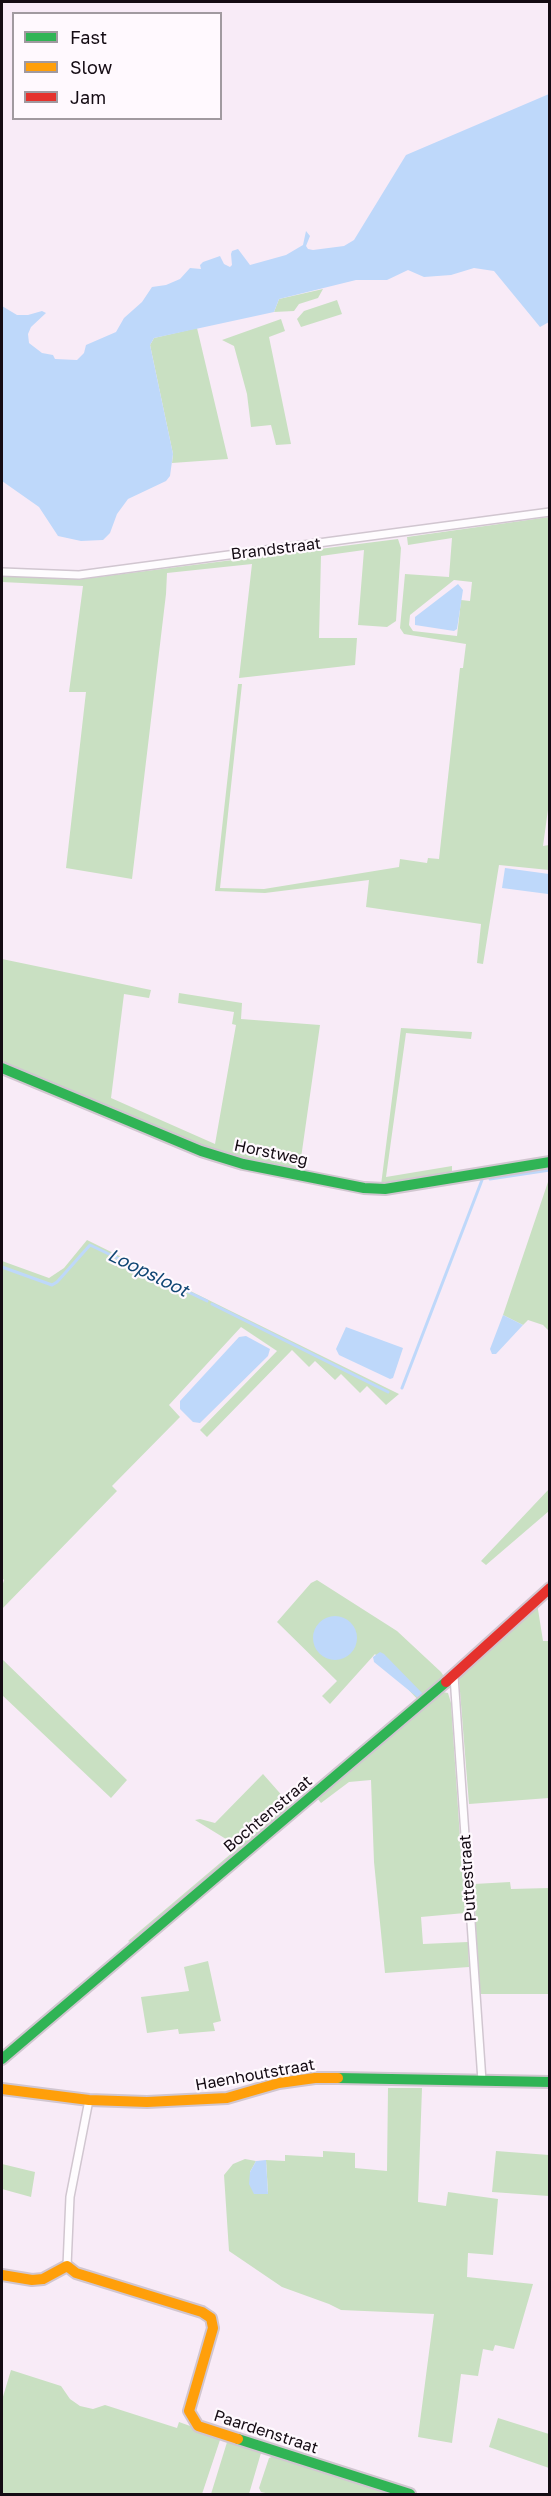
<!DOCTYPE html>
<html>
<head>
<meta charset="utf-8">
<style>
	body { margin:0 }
	#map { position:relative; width:551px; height:2496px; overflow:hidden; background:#f8ebf7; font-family:"Golos Text",sans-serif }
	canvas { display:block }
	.frame { position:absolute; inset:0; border:3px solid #140b13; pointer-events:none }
	.legend { position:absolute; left:12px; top:12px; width:210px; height:108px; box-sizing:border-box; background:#fff9fe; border:2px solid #a19aa0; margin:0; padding:8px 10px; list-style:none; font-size:18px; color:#140b13 }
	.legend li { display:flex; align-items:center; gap:12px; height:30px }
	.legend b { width:30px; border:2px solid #a19aa0 }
</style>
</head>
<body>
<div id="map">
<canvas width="551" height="2496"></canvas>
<div class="frame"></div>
<ul class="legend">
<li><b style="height:8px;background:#30b455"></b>Fast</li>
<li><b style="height:8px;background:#ff9f0a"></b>Slow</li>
<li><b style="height:8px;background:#e5322d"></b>Jam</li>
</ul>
</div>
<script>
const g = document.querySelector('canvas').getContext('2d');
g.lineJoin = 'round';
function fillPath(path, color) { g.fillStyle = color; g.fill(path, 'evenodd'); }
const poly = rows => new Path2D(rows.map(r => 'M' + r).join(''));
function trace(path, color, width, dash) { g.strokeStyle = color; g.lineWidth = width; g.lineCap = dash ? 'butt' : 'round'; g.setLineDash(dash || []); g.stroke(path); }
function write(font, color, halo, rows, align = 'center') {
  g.font = font + ' "Golos Text",sans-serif'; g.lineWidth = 4.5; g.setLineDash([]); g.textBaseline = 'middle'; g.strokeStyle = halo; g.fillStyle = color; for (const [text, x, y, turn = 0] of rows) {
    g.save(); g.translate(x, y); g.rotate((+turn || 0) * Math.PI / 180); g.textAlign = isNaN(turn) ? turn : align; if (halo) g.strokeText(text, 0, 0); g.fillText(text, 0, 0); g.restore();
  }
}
fillPath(poly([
	[323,289,318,298,299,304,294,311,274,312,279,299],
	[337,300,342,314,301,327,297,319,304,311],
	[281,319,285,331,269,337,291,444,276,445,271,425,251,427,247,394,234,346,222,340],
	[197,328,228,459,172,463,173,454,150,345,154,338],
	[549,517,550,795,543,846,549,845,549,870,499,865,483,964,477,963,481,924,366,907,369,880,265,893,215,891,238,684,242,684,220,888,264,889,399,867,400,859,427,863,428,858,439,859,460,668,463,668,466,644,404,634,400,628,405,574,449,577,452,538,408,545,407,537],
	[454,580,472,582,470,601,461,600,457,636,413,631,409,625,410,615],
	[398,539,401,548,396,621,387,627,358,625,364,550,321,556,319,638,357,638,355,665,239,678,252,564,167,573,166,594,132,879,66,868,86,692,69,692,83,586,2,582,2,576,83,579],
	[2,959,151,990,149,998,124,994,111,1098,215,1144,236,1025,232,1024,234,1012,178,1003,179,993,242,1003,241,1019,320,1025,299,1172,234,1158,212,1151,2,1064],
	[401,1028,472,1032,471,1039,406,1033,386,1177,452,1166,452,1173,381,1185],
	[549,1179,549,1331,543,1325,528,1320,523,1325,503,1315],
	[87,1240,399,1394,386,1405,367,1386,360,1393,341,1374,335,1380,315,1361,309,1367,292,1350,207,1437,200,1430,277,1351,241,1327,169,1405,180,1417,112,1486,117,1491,2,1609,2,1587,4,1580,2,1578,2,1261,49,1278,64,1268],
	[549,1489,549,1511,486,1565,481,1561],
	[317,1580,397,1631,441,1672,443,1675,442,1681,420,1702,375,1654,330,1704,322,1696,337,1681,277,1622,311,1583],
	[537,1603,543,1641,549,1641,549,1798,469,1804,459,1679],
	[2,1659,127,1780,111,1798,2,1695],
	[443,1692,448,1693,451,1703,465,1913,421,1917,423,1944,468,1942,469,1967,385,1973,374,1862,371,1780,349,1782,321,1803,317,1798],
	[263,1774,293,1808,133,1944,128,1941,239,1847,195,1820,200,1819,215,1823],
	[510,1882,511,1889,549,1888,549,1994,479,1994,474,1884],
	[208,1961,221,2021,213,2023,215,2031,179,2034,178,2029,147,2033,141,1997,189,1991,184,1967],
	[388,2088,422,2088,418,2202,446,2206,448,2192,498,2199,493,2255,468,2253,467,2277,533,2284,514,2349,495,2345,493,2351,483,2349,478,2376,461,2374,452,2443,418,2437,434,2314,341,2310,329,2304,282,2287,229,2251,224,2175,233,2164,245,2159,256,2161,250,2172,251,2176,268,2193,266,2160,285,2161,285,2155,323,2157,323,2151,355,2153,355,2168,387,2171],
	[496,2151,549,2155,549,2196,492,2192],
	[2,2164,35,2172,31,2197,2,2189],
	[11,2370,61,2386,70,2399,80,2406,93,2409,105,2405,177,2428,179,2422,221,2437,202,2494,2,2494,2,2400],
	[498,2418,549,2434,549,2468,489,2447],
	[228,2439,259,2450,261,2453,249,2494,211,2494],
	[276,2455,385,2491,384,2494,270,2494,261,2492,259,2488,269,2458]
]), '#c9e0c2');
fillPath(poly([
	[549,94,549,322,540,327,494,271,474,268,451,275,424,277,408,270,387,280,356,280,279,299,274,312,154,338,150,345,173,454,170,476,166,481,128,499,117,514,110,533,103,540,81,541,58,536,39,507,2,481,2,306,17,315,28,315,42,311,46,313,31,327,28,334,29,343,42,353,53,355,55,359,77,360,84,353,86,345,116,332,124,318,142,302,152,287,166,285,180,279,190,268,201,269,200,265,203,262,220,256,224,264,230,267,232,265,231,254,232,251,238,249,250,265,286,255,303,245,306,231,310,236,306,246,308,249,313,250,344,246,354,240,406,155],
	[458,584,463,590,457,629,454,631,415,625,415,617],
	[505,868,549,874,548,894,502,888],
	[503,1315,523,1325,496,1354,492,1354,490,1349],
	[346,1327,403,1348,393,1378,390,1379,339,1355,336,1349],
	[246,1336,270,1349,268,1356,200,1423,193,1422,180,1409,180,1401,239,1337],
	'313 1638a22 22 0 1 1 44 0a22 22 0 1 1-44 0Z',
	[380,1652,384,1654,426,1697,422,1700,417,1697,374,1662,373,1657],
	[266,2160,268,2194,254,2194,249,2184,250,2172,256,2161]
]), '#bed8fa');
trace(poly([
	[490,1179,550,1170],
	[2,1267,52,1285,57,1282,90,1245,207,1301],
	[212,1304,388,1392],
	[402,1388,482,1180]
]), '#bed8fa', 3);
const street = poly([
	[2,572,79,575,550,512],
	[454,1676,482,2081],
	[67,2266,70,2197,89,2100]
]);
const fast = poly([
	[2,1068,201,1151,243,1164,364,1188,385,1189,550,1162],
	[2,2059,446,1682],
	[338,2078,550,2082],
	[238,2439,410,2494]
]);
const slow = poly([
	[2,2089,89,2100,147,2102,227,2098,279,2083,315,2078,338,2078],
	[2,2275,32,2280,43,2279,67,2266,76,2273,202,2312,211,2318,213,2328,189,2411,198,2426,238,2439]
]);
const jam = poly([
	[446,1682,550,1588]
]);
trace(street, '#d1c6d0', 10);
trace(fast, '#d1c6d0', 14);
trace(slow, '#d1c6d0', 14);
trace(jam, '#d1c6d0', 14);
trace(street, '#fefcfe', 7);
trace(fast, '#30b455', 10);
trace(slow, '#ff9f0a', 10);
trace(jam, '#e5322d', 10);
write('16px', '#140b13', '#fff9fe', [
	["Brandstraat",276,549,-7],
	["Horstweg",271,1153,12],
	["Bochtenstraat",268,1814,-40],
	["Puttestraat",468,1878,-94],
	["Haenhoutstraat",255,2075,-10],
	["Paardenstraat",266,2432,18]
]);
write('italic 18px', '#114774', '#fff9fe', [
	["Loopsloot",148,1273,26]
]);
</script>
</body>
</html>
